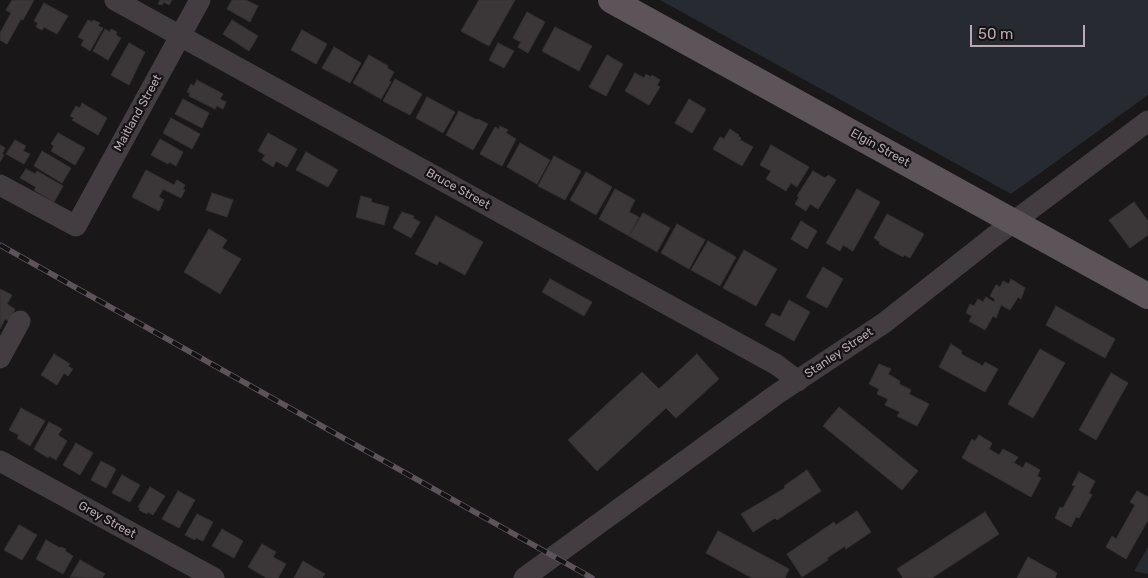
<!DOCTYPE html>
<html>
<head>
<meta charset="utf-8">
<style>
	body { margin:0 }
	#map { position:relative; width:1148px; height:578px; overflow:hidden; background:#191718; font-family:Rubik,sans-serif }
	canvas { display:block }
	.scale { position:absolute; left:970px; top:25px; width:115px; height:22px; box-sizing:border-box; border:2px solid #b9a9b5; border-top:0; padding-left:6px; font-size:15px; line-height:18px; white-space:nowrap; color:#b9a9b5; -webkit-text-stroke:4px #141213; paint-order:stroke }
</style>
</head>
<body>
<div id="map">
<canvas width="1148" height="578"></canvas>
<div class="scale">50 m</div>
</div>
<script>
const g = document.querySelector('canvas').getContext('2d');
g.lineJoin = 'round';
function fillPath(path, color) { g.fillStyle = color; g.fill(path, 'evenodd'); }
const poly = rows => new Path2D(rows.map(r => 'M' + r).join(''));
function trace(path, color, width, dash) { g.strokeStyle = color; g.lineWidth = width; g.lineCap = dash ? 'butt' : 'round'; g.setLineDash(dash || []); g.stroke(path); }
function write(font, color, halo, rows, align = 'center') {
  g.font = font + ' Rubik,sans-serif'; g.lineWidth = 4.5; g.setLineDash([]); g.textBaseline = 'middle'; g.strokeStyle = halo; g.fillStyle = color; for (const [text, x, y, turn = 0] of rows) {
    g.save(); g.translate(x, y); g.rotate((+turn || 0) * Math.PI / 180); g.textAlign = isNaN(turn) ? turn : align; if (halo) g.strokeText(text, 0, 0); g.fillText(text, 0, 0); g.restore();
  }
}
fillPath(poly([
	[660,0,1148,0,1148,95,1011,194],
	[1148,547,1148,574,1134,571]
]), '#272a31');
const building = poly([
	[12,0,34,0,23,20,21,19,7,44,0,40,0,33,11,13,6,10,12,0],
	[160,0,172,0,169,5,164,2,162,5,158,4,160,0],
	[232,0,246,0,258,6,250,22,227,9,232,0],
	[479,0,515,0,489,46,461,31,479,0],
	[44,3,68,16,57,34,44,27,42,30,36,27,38,23,34,21,44,3],
	[527,12,545,22,528,53,518,47,521,42,513,38,527,12],
	[88,20,92,22,93,20,100,23,98,26,103,28,90,51,81,45,84,40,78,37,88,20],
	[232,20,258,36,249,51,223,34,232,20],
	[555,27,592,46,579,71,542,51,555,27],
	[105,29,110,32,111,29,117,32,116,35,121,38,108,60,93,51,105,29],
	[302,30,327,44,316,64,291,50,302,30],
	[129,43,145,52,129,85,111,75,129,43],
	[498,43,514,51,504,68,489,60,498,43],
	[334,47,361,63,350,83,322,68,334,47],
	[369,55,388,66,387,68,394,72,389,81,391,82,381,99,353,83,369,55],
	[607,55,623,64,606,96,589,87,607,55],
	[635,73,644,78,646,74,651,77,652,75,660,80,657,85,660,87,649,105,625,91,635,73],
	[395,79,422,94,410,115,383,101,395,79],
	[197,80,223,94,220,99,226,102,223,109,217,106,215,109,189,96,190,93,187,92,191,84,194,86,197,80],
	[427,97,455,112,443,133,416,118,427,97],
	[183,99,209,113,202,128,175,114,183,99],
	[689,99,706,109,692,133,675,123,689,99],
	[82,103,107,118,98,135,72,120,74,118,70,116,76,106,80,108,82,103],
	[459,111,477,120,478,119,488,124,473,150,446,135,459,111],
	[171,118,200,134,192,149,163,133,171,118],
	[500,126,508,130,506,133,516,139,502,166,480,154,495,127,499,129,500,126],
	[730,129,739,135,738,136,741,138,740,140,753,147,742,166,713,149,720,137,724,139,730,129],
	[58,133,85,148,75,165,51,151,54,146,51,144,58,133],
	[268,133,297,149,287,167,276,161,273,167,262,160,265,155,258,151,268,133],
	[160,139,183,152,176,166,169,162,168,164,151,155,160,139],
	[15,140,26,146,23,151,30,154,24,164,6,154,15,140],
	[520,143,550,160,537,184,507,167,520,143],
	[0,145,5,148,2,154,4,155,0,162,0,145],
	[771,145,809,167,797,187,791,183,786,191,766,179,771,171,760,165,771,145],
	[42,151,71,168,62,183,34,166,42,151],
	[306,152,338,170,328,187,296,170,306,152],
	[554,156,581,171,565,200,538,186,554,156],
	[26,169,35,174,37,171,63,186,54,202,34,190,36,187,20,178,26,169],
	[146,170,174,185,177,180,185,185,183,189,185,190,181,198,163,189,159,197,164,200,159,211,132,197,146,170],
	[813,171,825,178,828,175,836,180,818,209,810,204,806,211,795,204,799,197,797,196,813,171],
	[586,172,612,187,596,215,570,200,586,172],
	[615,189,635,200,629,212,639,217,629,236,599,219,615,189],
	[857,189,880,202,853,251,843,245,840,251,826,243,857,189],
	[212,193,233,200,227,217,206,210,212,193],
	[361,196,372,199,371,202,389,207,384,225,356,217,361,196],
	[1134,202,1148,221,1148,235,1130,248,1109,220,1134,202],
	[402,212,414,216,413,218,420,222,411,238,393,228,402,212],
	[643,213,670,228,657,252,629,236,643,213],
	[887,214,924,234,910,258,904,255,903,257,879,244,880,242,874,238,887,214],
	[436,216,483,242,465,275,439,261,437,265,415,254,436,216],
	[801,221,817,231,807,249,791,239,801,221],
	[677,224,705,240,689,269,661,253,677,224],
	[209,229,227,240,222,248,241,259,220,294,184,272,209,229],
	[708,241,736,257,720,286,691,270,708,241],
	[744,250,777,269,756,306,723,288,744,250],
	[823,267,843,279,827,308,806,297,823,267],
	[550,279,592,302,584,316,542,292,550,279],
	[1011,279,1025,288,1021,299,1018,297,1010,310,1001,305,996,318,993,316,985,330,969,321,972,316,966,313,970,304,974,306,978,299,983,302,986,297,994,302,995,299,990,296,996,285,1000,287,1003,281,1009,284,1011,279],
	[0,289,12,295,7,304,15,309,9,321,5,319,0,329,0,289],
	[789,300,810,312,794,341,765,325,772,313,780,317,789,300],
	[1056,306,1115,339,1105,358,1046,325,1056,306],
	[951,344,962,351,961,354,983,366,985,362,998,369,985,392,939,367,951,344],
	[1040,349,1065,363,1033,418,1008,404,1040,349],
	[54,354,70,364,68,366,73,369,68,376,64,373,57,385,41,375,54,354],
	[697,354,719,379,676,418,666,408,597,471,568,440,642,372,659,389,697,354],
	[879,364,891,369,888,374,900,381,899,384,911,390,909,394,929,404,917,426,897,416,900,412,885,405,888,399,877,394,879,389,869,384,879,364],
	[1111,373,1128,383,1096,440,1079,430,1111,373],
	[839,407,918,471,902,490,823,426,839,407],
	[21,408,45,421,30,446,17,438,19,435,9,430,21,408],
	[49,422,62,429,58,435,67,441,56,460,49,456,48,458,34,449,49,422],
	[979,435,992,443,989,449,999,455,1003,449,1018,457,1014,463,1023,468,1026,462,1040,470,1037,476,1041,478,1031,497,962,458,972,439,975,441,979,435],
	[76,443,93,453,80,475,63,465,76,443],
	[101,461,116,469,106,488,91,480,101,461],
	[807,470,821,491,777,520,775,518,753,532,741,514,785,488,784,486,807,470],
	[1079,472,1095,481,1089,493,1092,495,1079,518,1076,517,1071,527,1055,518,1060,507,1063,508,1075,486,1072,485,1079,472],
	[122,475,140,485,130,502,112,493,122,475],
	[150,487,165,496,153,515,148,512,147,514,139,510,140,508,138,507,150,487],
	[178,491,195,500,179,528,162,519,178,491],
	[1137,491,1148,497,1148,520,1126,559,1106,547,1112,536,1116,539,1135,505,1130,502,1137,491],
	[857,511,871,532,846,549,845,546,827,558,828,560,802,577,787,554,834,522,836,525,857,511],
	[985,512,999,534,932,578,903,578,897,569,985,512],
	[197,514,213,522,203,541,196,538,195,540,185,535,197,514],
	[19,525,37,535,22,560,4,550,19,525],
	[222,529,243,541,234,558,212,546,222,529],
	[718,531,789,569,785,578,752,578,706,553,718,531],
	[46,540,60,548,61,547,66,549,65,551,73,556,63,574,36,559,46,540],
	[262,544,276,552,273,557,286,564,278,578,267,578,248,567,262,544],
	[1028,557,1057,573,1055,578,1017,578,1028,557],
	[80,560,105,574,102,578,70,577,80,560],
	[303,561,325,574,322,578,294,578,303,561]
]);
fillPath(building, '#3b3739');
trace(building, '#353133', 1);
trace(poly([
	[115,0,777,365,798,381],
	[0,185,76,226,200,0],
	[0,358,20,321],
	[0,461,214,578],
	[524,578,777,394,884,323,992,238,1148,121]
]), '#433d41', 21);
trace(poly([
	[611,0,1148,296]
]), '#5d545a', 26);
const rail = poly([
	[0,245,592,578]
]);
trace(rail, '#5d545b', 5.5);
trace(rail, '#141213', 4, [11]);
write('12px', '#b9a9b5', '#141213', [
	["Maitland Street",138,113,-61],
	["Elgin Street",880,148,29],
	["Bruce Street",458,189,29],
	["Stanley Street",839,353,-34],
	["Grey Street",107,520,29]
]);
</script>
</body>
</html>
